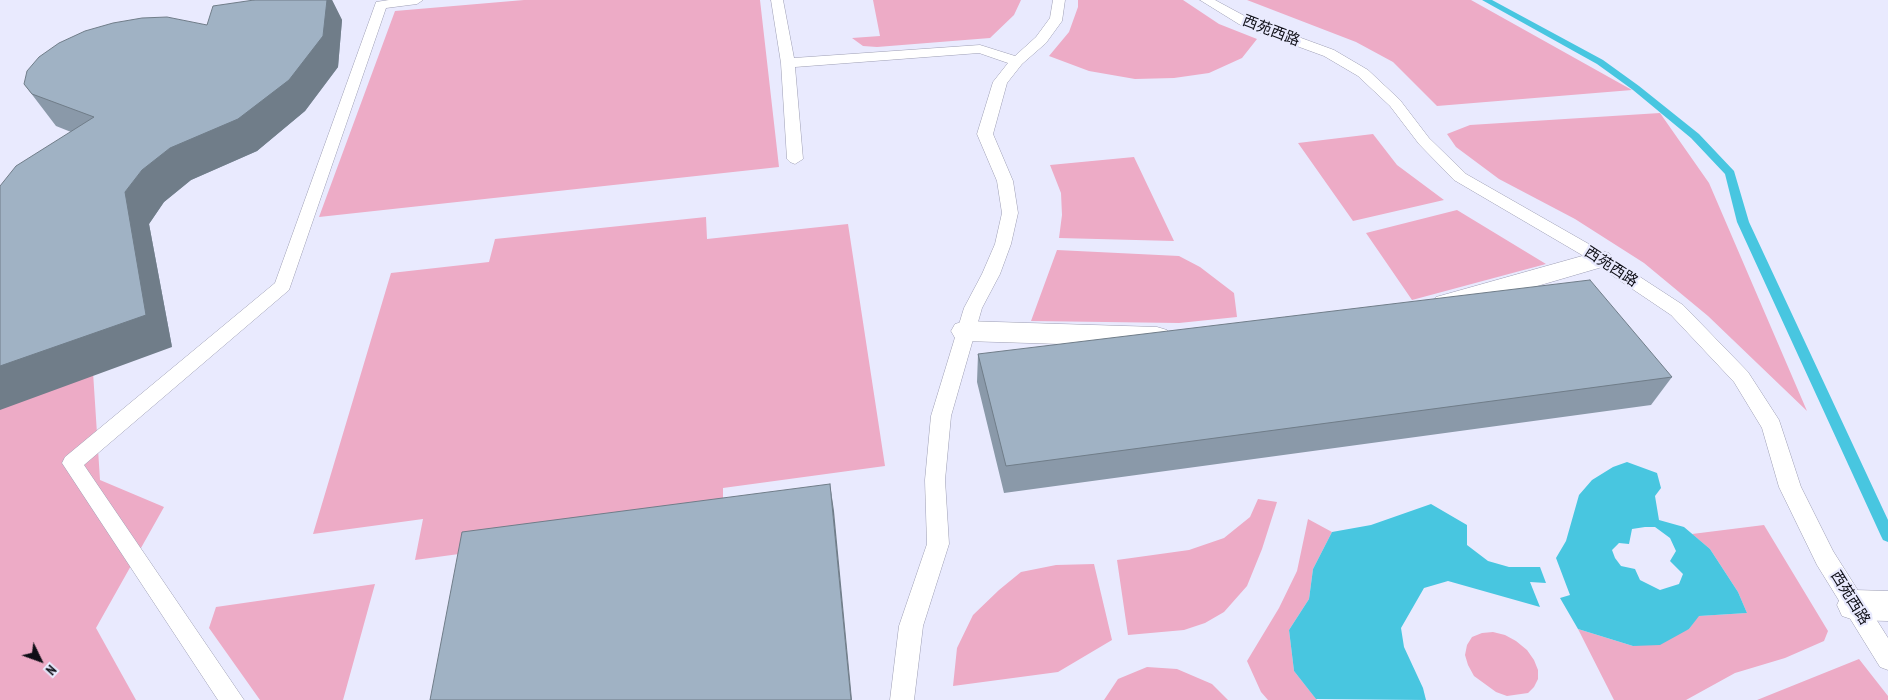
<!DOCTYPE html>
<html>
<head>
<meta charset="utf-8">
<style>
	body { margin:0 }
	#map { position:relative; width:1888px; height:700px; overflow:hidden; background:#e9eafe; font-family:"PT Sans Narrow",sans-serif }
	canvas { display:block }
	.north { position:absolute; left:15px; top:635px; width:50px; height:50px; -webkit-text-stroke:4px #e9eafe; paint-order:stroke; rotate:132deg; font-size:14px; font-weight:700; line-height:20px; text-align:center; color:#0e0e16 }
	.north::after { content:''; display:block; margin:auto; width:18px; height:22px; background:#0e0e16; clip-path:polygon(50% 0,100% 100%,50% 72%,0 100%) }
</style>
</head>
<body>
<div id="map">
<canvas width="1888" height="700"></canvas>
<div class="north">N</div>
</div>
<script>
const g = document.querySelector('canvas').getContext('2d');
g.lineJoin = 'round';
function fillPath(path, color) { g.fillStyle = color; g.fill(path, 'evenodd'); }
const poly = rows => new Path2D(rows.map(r => 'M' + r).join(''));
function trace(path, color, width, dash) { g.strokeStyle = color; g.lineWidth = width; g.lineCap = dash ? 'butt' : 'round'; g.setLineDash(dash || []); g.stroke(path); }
function write(font, color, halo, rows, align = 'center') {
  g.font = font + ' "PT Sans Narrow","Noto Sans SC",sans-serif'; g.lineWidth = 4.5; g.setLineDash([]); g.textBaseline = 'middle'; g.strokeStyle = halo; g.fillStyle = color; for (const [text, x, y, turn = 0] of rows) {
    g.save(); g.translate(x, y); g.rotate((+turn || 0) * Math.PI / 180); g.textAlign = isNaN(turn) ? turn : align; if (halo) g.strokeText(text, 0, 0); g.fillText(text, 0, 0); g.restore();
  }
}
fillPath(poly([
	[524,0,760,0,779,167,319,217,395,11],
	[873,0,1021,0,1014,15,990,38,877,47,863,46,852,38,880,36],
	[1078,0,1183,0,1219,24,1257,39,1242,58,1209,73,1174,78,1135,79,1089,71,1049,56,1069,32,1078,7],
	[1247,0,1471,0,1632,90,1437,106,1393,62,1356,42],
	[1660,113,1709,183,1807,411,1708,316,1644,263,1575,219,1499,179,1456,147,1447,134,1470,125],
	[1373,134,1397,165,1444,200,1353,221,1298,143],
	[1134,157,1174,241,1059,238,1062,215,1061,193,1050,165],
	[1457,210,1546,264,1412,300,1366,233],
	[706,217,707,239,848,224,885,466,723,488,723,518,415,560,423,519,313,534,391,273,489,262,495,239],
	[1057,250,1179,256,1200,267,1234,293,1237,317,1179,323,1031,321],
	[93,372,100,480,164,507,96,628,136,700,0,700,0,391],
	[1258,499,1277,502,1262,549,1247,586,1224,612,1205,623,1184,630,1128,635,1117,560,1189,550,1224,538,1250,517],
	[1308,519,1332,532,1313,569,1309,599,1289,630,1294,671,1317,700,1268,700,1261,692,1247,661,1279,608,1297,571],
	[1764,525,1828,631,1824,641,1785,658,1735,673,1686,700,1614,700,1578,629,1633,646,1689,629,1698,616,1747,613,1738,592,1710,549,1692,534],
	[1094,564,1112,640,1058,672,953,686,957,648,973,615,999,590,1021,572,1056,565],
	[375,584,343,700,260,700,209,628,216,607],
	[1493,632,1505,635,1516,641,1527,650,1534,660,1538,670,1538,679,1534,687,1528,693,1507,696,1496,692,1474,676,1468,665,1465,655,1467,645,1472,637,1482,633],
	[1859,659,1888,696,1888,700,1757,700],
	[1147,667,1177,669,1212,684,1228,700,1104,700,1118,679]
]), '#edabc6');
fillPath(poly([
	[1627,462,1657,473,1661,488,1655,496,1659,520,1684,527,1710,549,1738,592,1747,613,1699,616,1689,629,1660,645,1633,646,1578,629,1560,598,1570,595,1556,558,1566,541,1579,495,1592,480,1613,467],
	[1645,527,1655,527,1670,538,1676,551,1670,561,1683,574,1679,584,1660,590,1640,580,1635,569,1621,566,1615,558,1612,550,1619,543,1629,544,1632,529],
	[1431,504,1467,525,1467,545,1488,561,1509,567,1540,567,1546,583,1530,582,1540,607,1448,581,1424,588,1401,628,1404,647,1423,688,1426,700,1316,699,1294,671,1289,630,1309,599,1313,569,1332,532,1371,525]
]), '#48c6e0');
fillPath(poly([
	[1482,0,1492,0,1603,60,1639,86,1699,134,1734,171,1749,222,1888,520,1888,542,1883,540,1881,536,1737,222,1725,174,1691,138,1633,90,1597,64,1482,0]
]), '#48c6e0');
const lane = poly([
	[389,0,423,0,417,4,386,8,289,290,84,465,244,700,218,700,62,463,65,457,275,283,375,5,376,2,389,0],
	[771,0,783,0,794,58,980,45,1015,56,1036,37,1050,18,1053,0,1065,0,1062,21,1046,43,1022,64,1007,83,993,134,1013,181,1018,213,1011,244,1000,274,982,308,951,416,945,480,949,544,923,626,914,700,890,700,899,626,927,544,925,480,931,416,964,308,982,274,995,244,1002,213,997,181,977,134,993,82,1008,63,979,53,795,67,803,159,795,164,790,162,787,159,781,63,771,0],
	[1200,0,1215,0,1252,20,1334,50,1368,70,1400,100,1429,138,1466,174,1594,247,1683,305,1748,372,1779,420,1801,487,1833,551,1888,638,1888,670,1880,667,1817,565,1779,487,1762,428,1734,382,1671,315,1582,255,1454,180,1419,144,1390,106,1358,76,1324,56,1242,26,1200,0]
]);
const street = poly([
	[1600,251,1609,253,1613,259,1609,265,1445,313,1436,311,1432,304,1436,297,1600,251],
	[965,321,1157,327,1167,330,1171,337,1167,344,1157,347,965,341,955,338,951,331,955,324,965,321],
	[1854,590,1888,591,1888,621,1854,620,1842,616,1837,605,1842,594,1854,590]
]);
trace(lane, '#9d9eb4', 1);
trace(street, '#9d9eb4', 1);
fillPath(lane, '#fff');
fillPath(street, '#fff');
fillPath(poly([
	[254,0,332,0,342,20,338,67,305,111,257,151,191,180,164,202,149,224,172,347,71,132,56,126,24,84,207,25],
	[978,354,1672,377,1651,405,1004,493,977,382]
]), '#8a99a9');
fillPath(poly([
	[327,0,332,0,342,20,338,67,305,111,257,151,191,180,164,202,149,224,172,347,0,410,0,366,125,192,142,170,170,148],
	[830,484,834,511,852,700,851,700]
]), '#707d89');
const building = poly([
	[254,0,327,0,323,36,289,80,238,119,170,148,142,170,125,192,146,315,0,366,0,186,16,166,94,117,32,94,24,84,27,71,39,57,59,43,85,31,113,23,142,18,167,17,207,25,213,6,254,0],
	[1590,280,1672,377,1006,466,978,354,1590,280],
	[830,484,851,700,430,700,462,532,830,484]
]);
fillPath(building, '#a0b2c4');
trace(building, '#707d89', 1);
write('15px', '#0e0e16', '#e9eafe', [
	["西苑西路",1271,31,21],
	["西苑西路",1611,267,33],
	["西苑西路",1850,598,58]
]);
</script>
</body>
</html>
